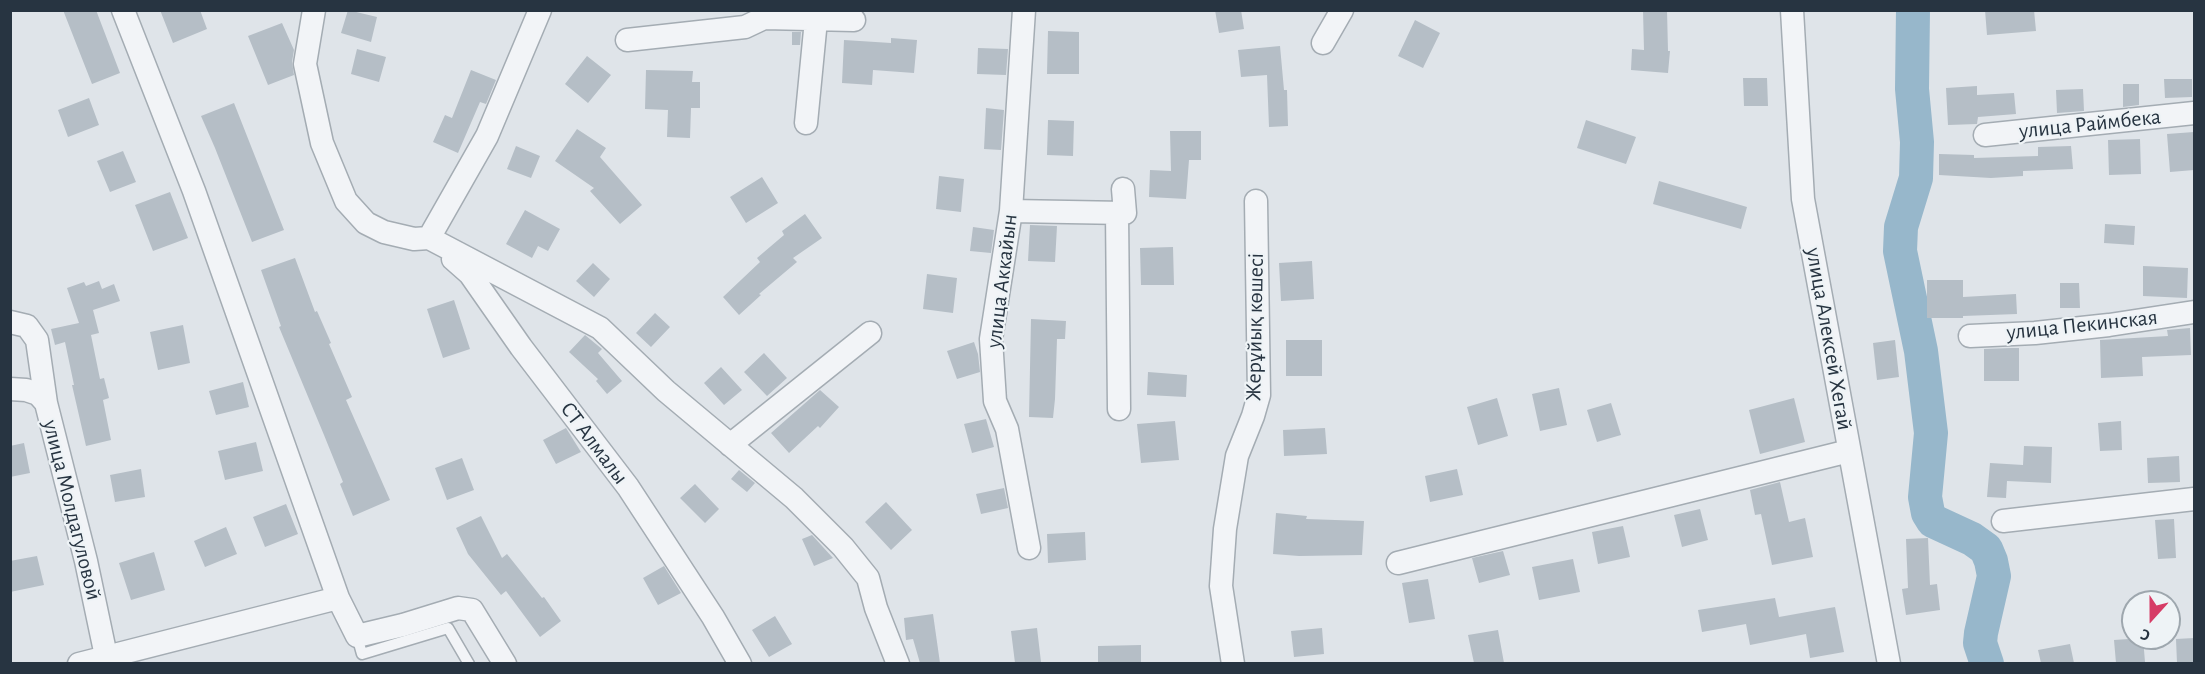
<!DOCTYPE html>
<html>
<head>
<meta charset="utf-8">
<style>
	body { margin:0 }
	#map { position:relative; width:2205px; height:674px; overflow:hidden; background:#dfe4e9; font-family:"Alegreya Sans",sans-serif }
	canvas { display:block }
	.frame { position:absolute; inset:0; border:12px solid #273441; pointer-events:none }
	.north { position:absolute; left:2121px; top:590px; width:60px; height:60px; box-sizing:border-box; background:#eef3f6; border:2px solid #9ea7ae; border-radius:50%; rotate:201deg; font-size:16px; font-weight:700; line-height:24px; text-align:center; color:#273441 }
	.north::after { content:''; display:block; margin:auto; width:21px; height:27px; background:#d63c66; clip-path:polygon(50% 0,100% 100%,50% 72%,0 100%) }
</style>
</head>
<body>
<div id="map">
<canvas width="2205" height="674"></canvas>
<div class="frame"></div>
<div class="north">С</div>
</div>
<script>
const g = document.querySelector('canvas').getContext('2d');
g.lineJoin = 'round';
const poly = rows => new Path2D(rows.map(r => 'M' + r).join(''));
function trace(path, color, width, dash) { g.strokeStyle = color; g.lineWidth = width; g.lineCap = dash ? 'butt' : 'round'; g.setLineDash(dash || []); g.stroke(path); }
function fillPath(path, color) { g.fillStyle = color; g.fill(path, 'evenodd'); }
function write(font, color, halo, rows, align = 'center') {
  g.font = font + ' "Alegreya Sans",sans-serif'; g.lineWidth = 4.5; g.setLineDash([]); g.textBaseline = 'middle'; g.strokeStyle = halo; g.fillStyle = color; for (const [text, x, y, turn = 0] of rows) {
    g.save(); g.translate(x, y); g.rotate((+turn || 0) * Math.PI / 180); g.textAlign = isNaN(turn) ? turn : align; if (halo) g.strokeText(text, 0, 0); g.fillText(text, 0, 0); g.restore();
  }
}
trace(poly([
	[1913,10,1912,89,1917,142,1916,178,1901,227,1900,251,1921,351,1931,433,1925,497,1928,513,1933,521,1972,539,1986,549,1991,561,1994,576,1981,633,1980,643,1987,664]
]), '#97b7cb', 34);
fillPath(poly([
	[63,10,96,10,120,73,92,84],
	[160,10,200,10,207,29,173,43],
	[348,10,377,17,371,42,341,33],
	[1215,10,1241,10,1244,29,1219,33],
	[1643,10,1667,10,1668,51,1670,51,1668,73,1631,70,1632,49,1644,50],
	[1985,10,2034,10,2036,31,1987,35],
	[1415,20,1440,33,1423,68,1398,56],
	[282,23,294,50,292,62,294,75,268,85,248,36],
	[1048,31,1079,32,1079,74,1047,74],
	[792,32,801,32,800,45,792,45],
	[891,38,917,40,914,73,873,70,872,85,842,83,844,40,891,43],
	[1280,46,1284,90,1287,90,1288,126,1269,127,1267,75,1241,77,1238,50],
	[978,48,1008,49,1006,75,977,74],
	[357,49,386,57,379,82,351,74],
	[587,56,611,75,588,103,565,84],
	[471,70,496,80,486,104,480,102,458,153,433,142,445,115,452,118],
	[646,70,693,71,692,82,700,82,700,108,691,108,690,138,667,137,668,110,645,109],
	[1743,78,1767,78,1768,106,1744,106],
	[2164,79,2192,79,2192,97,2165,98],
	[2123,84,2139,84,2139,105,2123,107],
	[1977,86,1977,95,2014,93,2016,114,1978,117,1977,124,1948,125,1946,88],
	[2083,89,2084,111,2057,113,2056,90],
	[89,98,99,125,68,137,58,110],
	[234,103,284,230,252,242,215,148,201,116],
	[986,108,1004,110,1001,150,984,149],
	[1048,120,1074,121,1073,156,1047,155],
	[1586,120,1636,137,1626,164,1577,148],
	[577,129,606,148,600,157,642,205,620,224,590,191,594,188,555,161],
	[1170,131,1201,131,1201,160,1189,160,1186,199,1149,197,1150,170,1171,171],
	[2194,132,2194,170,2170,172,2167,134],
	[2140,139,2141,174,2109,175,2108,140],
	[516,146,540,156,531,178,507,169],
	[2071,146,2073,169,2023,171,2023,176,1991,178,1939,175,1939,154,1974,155,1974,158,2038,156,2038,147],
	[123,151,136,182,110,192,97,161],
	[939,176,964,179,961,212,936,209],
	[762,177,778,203,746,223,730,197],
	[1659,181,1747,207,1741,229,1653,204],
	[170,192,188,238,153,251,135,205],
	[525,210,560,229,548,251,538,246,532,258,506,244],
	[805,214,822,238,793,258,797,262,759,294,761,295,739,315,723,297,760,262,757,258,784,235,782,231],
	[2105,224,2135,226,2134,245,2104,243],
	[1030,225,1057,226,1055,262,1028,261],
	[973,227,994,230,991,253,970,251],
	[1173,247,1174,285,1141,285,1140,248],
	[295,258,315,312,317,311,331,343,329,344,352,397,346,400,390,500,353,516,340,484,343,482,324,435,279,327,281,326,261,270],
	[1312,261,1314,299,1281,301,1279,263],
	[593,263,610,279,594,297,576,281],
	[2143,266,2188,268,2187,298,2143,296],
	[927,274,957,278,953,313,923,309],
	[1927,280,1963,280,1963,297,2016,294,2017,314,1963,316,1963,318,1927,318],
	[99,281,102,289,114,284,120,301,93,310,99,333,91,335,100,379,104,378,109,398,103,400,111,440,86,446,72,385,74,385,65,342,55,345,51,329,79,323,67,288,84,282,86,286],
	[2060,283,2079,283,2080,308,2060,308],
	[454,300,470,349,443,358,427,309],
	[655,313,670,327,651,347,636,333],
	[1031,319,1066,321,1065,339,1057,339,1055,399,1053,418,1029,417],
	[183,325,190,363,158,370,150,332],
	[2190,328,2191,355,2142,357,2143,376,2101,378,2100,340,2168,336,2167,330],
	[585,335,602,349,598,353,622,381,607,394,596,381,598,379,569,352],
	[1286,340,1322,340,1322,376,1286,376],
	[1895,340,1899,377,1877,380,1873,343],
	[974,342,978,354,980,372,957,379,947,351],
	[2011,348,2019,348,2019,381,1984,381,1984,349],
	[764,353,787,378,767,396,744,372],
	[721,367,742,390,724,405,704,383],
	[1148,372,1187,375,1186,397,1147,395],
	[243,382,249,407,216,415,209,391],
	[1559,388,1567,425,1540,431,1532,394],
	[820,390,839,407,820,428,818,426,789,453,771,433],
	[1497,398,1508,436,1478,445,1467,407],
	[1794,398,1805,442,1760,454,1749,410],
	[1611,403,1621,435,1597,442,1587,410],
	[986,419,994,447,972,453,964,424],
	[1175,421,1179,460,1141,463,1137,424],
	[2121,421,2122,450,2100,451,2098,423],
	[566,428,581,452,556,464,543,440],
	[1325,428,1327,454,1284,456,1283,430],
	[256,442,263,471,225,480,218,451],
	[24,443,30,473,10,477,10,446],
	[2024,446,2052,447,2051,483,2007,481,2006,498,1987,497,1990,463,2023,465],
	[2179,456,2180,482,2148,483,2147,458],
	[462,458,474,490,447,500,435,468],
	[141,469,145,497,115,502,110,475],
	[1457,469,1463,495,1430,502,1425,476],
	[739,470,755,483,747,492,731,479],
	[1780,482,1789,522,1805,518,1813,557,1772,565,1761,514,1755,515,1750,490],
	[695,484,719,509,705,523,680,498],
	[1004,488,1008,508,981,514,976,494],
	[886,502,912,530,891,550,865,522],
	[286,504,298,534,265,547,253,517],
	[1700,509,1708,540,1682,547,1674,515],
	[1276,513,1307,516,1306,519,1364,521,1362,555,1299,556,1273,554],
	[481,516,502,558,507,554,542,598,544,597,561,621,540,637,506,591,501,595,468,554,456,528],
	[2174,519,2176,558,2158,559,2155,520],
	[1623,526,1630,557,1598,564,1592,532],
	[226,527,237,554,205,567,194,541],
	[1085,532,1086,560,1048,563,1047,534],
	[812,535,833,558,814,566,802,539],
	[1928,538,1930,585,1937,584,1940,610,1906,615,1902,589,1908,588,1906,539],
	[1503,551,1510,575,1479,583,1472,558],
	[154,552,165,590,131,600,119,563],
	[37,556,44,585,10,592,10,561],
	[1573,559,1580,592,1539,600,1532,567],
	[664,566,681,593,658,605,643,578],
	[1428,579,1435,619,1409,623,1402,583],
	[1775,598,1779,617,1835,607,1844,652,1810,658,1806,634,1750,645,1746,624,1702,632,1698,610],
	[933,614,940,663,920,663,913,639,906,640,904,618],
	[775,616,792,644,769,657,752,630],
	[1037,628,1041,662,1015,663,1011,631],
	[1322,628,1324,654,1294,657,1291,631],
	[1498,630,1504,663,1474,663,1468,635],
	[2143,638,2145,662,2116,663,2114,640],
	[2194,638,2194,663,2177,663,2176,639],
	[2070,644,2074,663,2041,663,2038,650],
	[1141,645,1141,663,1098,663,1098,646]
]), '#b5bec6');
const service = poly([
	[357,636,362,654,448,628,469,664]
]);
const minor = poly([
	[123,10,194,191,338,598,357,636,403,625,458,608,472,610,505,664],
	[314,10,305,64,322,143,346,201,366,223,384,232,414,239,429,238,600,328,666,391,794,498,843,547,868,578,876,608,898,664],
	[1024,10,1011,211,991,339,995,401,1007,429,1029,548],
	[1792,10,1803,199,1889,664],
	[764,18,854,20],
	[627,40,745,27,764,18,765,10],
	[1323,43,1342,10],
	[806,123,816,20],
	[1985,135,2194,113],
	[1011,211,1125,213,1123,189],
	[1117,213,1119,409],
	[429,238,487,136,540,10],
	[453,259,470,274,521,347,628,487,713,617,740,664],
	[10,322,27,326,37,340,46,403],
	[1970,336,2035,333,2109,325,2194,312],
	[10,389,26,390,38,394,46,403,86,561,106,656],
	[730,445,870,333],
	[2003,521,2194,499],
	[1398,563,1849,451],
	[79,664,338,598],
	[1233,664,1221,586,1225,529,1237,456,1253,416,1259,395,1256,201]
]);
trace(service, '#a4acb3', 13);
trace(minor, '#a4acb3', 25);
trace(service, '#f2f4f7', 10);
trace(minor, '#f2f4f7', 22);
write('22px', '#273441', '#eef3f6', [
	["улица Раймбека",2090,124,-6],
	["улица Аккайын",1002,281,-83],
	["улица Пекинская",2082,325,-6],
	["Жерұйық көшесі",1255,327,-89],
	["улица Алексей Хегай",1829,339,80],
	["СТ Алмалы",594,443,53],
	["улица Молдагуловой",72,510,76]
]);
</script>
</body>
</html>
